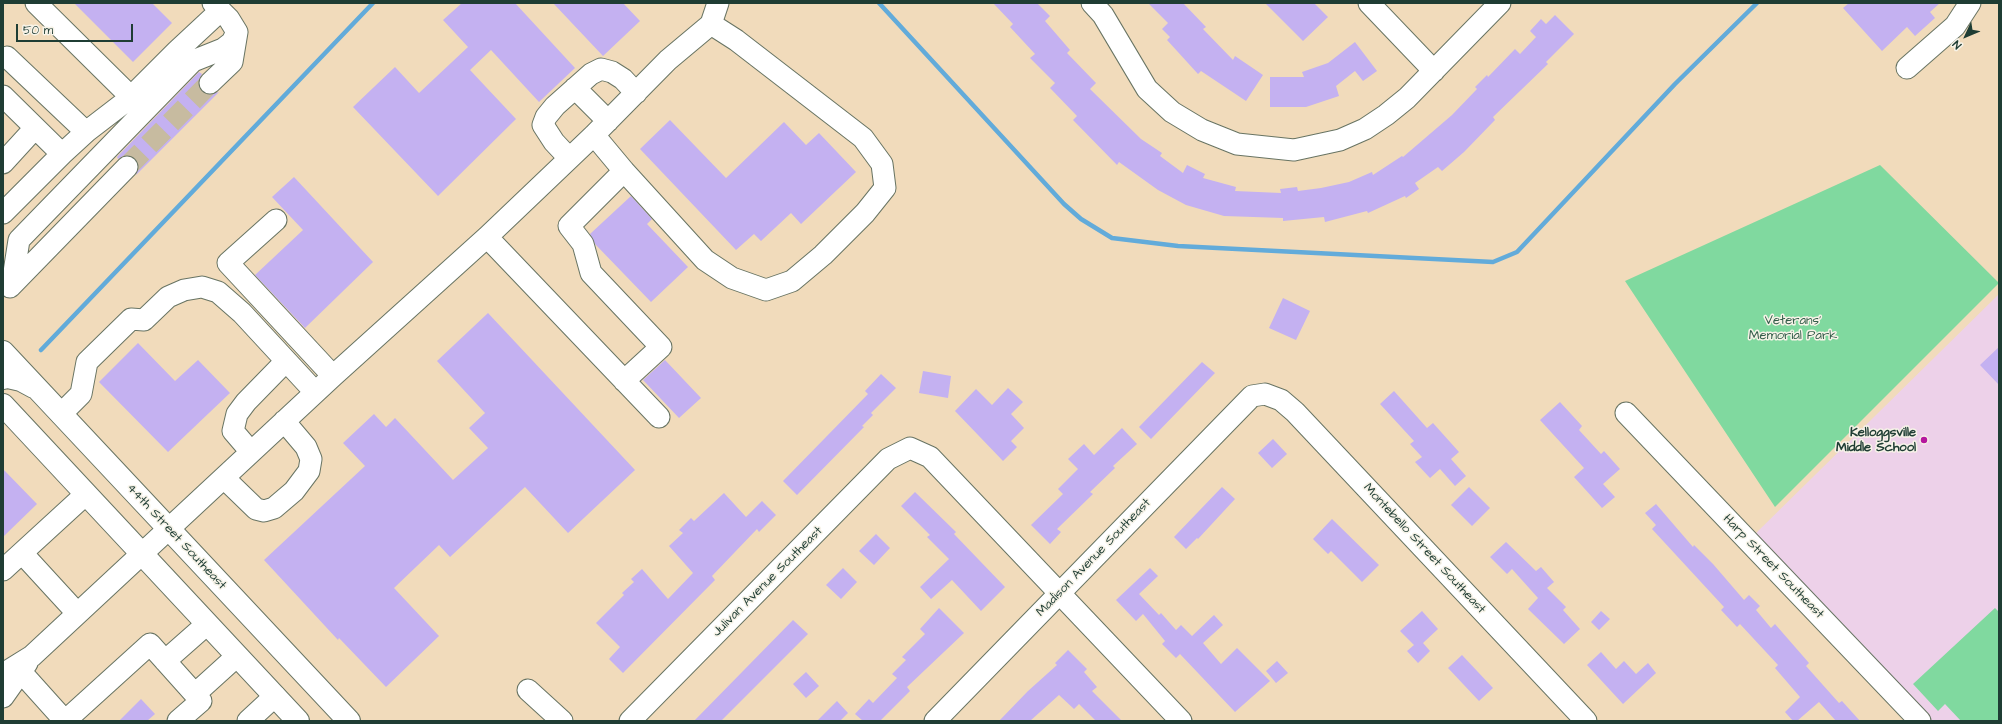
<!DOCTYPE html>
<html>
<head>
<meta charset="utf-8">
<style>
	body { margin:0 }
	#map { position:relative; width:2002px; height:724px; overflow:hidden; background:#f1dbbb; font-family:"Architects Daughter",sans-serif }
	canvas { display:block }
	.frame { position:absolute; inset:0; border:4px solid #1f3d34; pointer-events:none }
	.north { position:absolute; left:1946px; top:16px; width:40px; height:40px; -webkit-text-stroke:3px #f7f3e8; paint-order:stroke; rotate:226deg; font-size:11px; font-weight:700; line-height:16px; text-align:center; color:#1f3d34 }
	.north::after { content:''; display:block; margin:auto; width:14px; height:18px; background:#1f3d34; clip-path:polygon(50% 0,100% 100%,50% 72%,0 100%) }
	.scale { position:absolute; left:16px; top:24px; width:117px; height:18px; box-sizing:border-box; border:2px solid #1f3d34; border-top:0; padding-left:5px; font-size:12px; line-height:14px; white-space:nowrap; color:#1f3d34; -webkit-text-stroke:3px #f7f3e8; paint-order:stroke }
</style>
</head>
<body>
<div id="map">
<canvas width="2002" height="724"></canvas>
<div class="frame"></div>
<div class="north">N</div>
<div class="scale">50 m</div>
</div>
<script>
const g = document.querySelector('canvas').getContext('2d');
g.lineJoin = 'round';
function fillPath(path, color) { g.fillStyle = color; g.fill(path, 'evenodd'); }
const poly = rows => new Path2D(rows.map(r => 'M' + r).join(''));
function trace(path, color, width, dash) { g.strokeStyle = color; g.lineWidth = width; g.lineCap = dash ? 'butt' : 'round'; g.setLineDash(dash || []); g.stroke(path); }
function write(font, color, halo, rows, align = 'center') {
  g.font = font + ' "Architects Daughter",sans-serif'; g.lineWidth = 3; g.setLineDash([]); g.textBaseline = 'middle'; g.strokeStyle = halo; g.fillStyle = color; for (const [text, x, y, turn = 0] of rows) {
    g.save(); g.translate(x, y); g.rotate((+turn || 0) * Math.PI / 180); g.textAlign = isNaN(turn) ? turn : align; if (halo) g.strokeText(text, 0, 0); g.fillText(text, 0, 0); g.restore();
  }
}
fillPath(poly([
	[1999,294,1999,721,1930,721,1753,536]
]), '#edd1e9');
fillPath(poly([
	[1880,165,1999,283,1775,507,1625,281],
	[1995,608,1999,612,1999,721,1961,721,1945,704,1938,711,1913,684]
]), '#80d99f');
trace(poly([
	[879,3,1064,204,1081,219,1112,238,1178,246,1493,262,1517,252,1675,84,1757,3],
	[41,350,373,3]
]), '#62abda', 4.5);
fillPath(poly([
	[74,3,152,3,172,23,133,62],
	[462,3,515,3,575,68,539,102,491,50,470,70,516,119,438,196,353,107,395,67,419,93,468,47,443,20],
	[553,3,623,3,640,21,603,56],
	[993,3,1037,3,1050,16,1045,21,1070,50,1067,53,1096,83,1090,89,1141,139,1162,153,1160,156,1183,173,1187,165,1205,174,1203,178,1236,187,1235,191,1281,193,1280,189,1297,187,1298,191,1321,188,1349,182,1372,172,1373,175,1402,156,1403,157,1452,115,1477,89,1475,87,1487,75,1488,77,1515,49,1520,54,1536,37,1530,31,1541,19,1546,24,1555,15,1574,34,1546,62,1548,64,1493,117,1495,120,1464,152,1442,171,1438,167,1415,183,1419,189,1406,198,1405,196,1368,213,1367,211,1325,222,1324,217,1283,221,1283,218,1224,216,1186,205,1158,190,1119,162,1117,165,1073,120,1077,116,1050,88,1055,83,1030,58,1035,54,1010,27,1013,24],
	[1148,3,1183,3,1206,27,1203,29,1233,60,1235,56,1263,75,1246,101,1201,71,1198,74,1167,40,1170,37,1162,29,1168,23],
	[1265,3,1314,3,1328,17,1303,41],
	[1849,3,1940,3,1930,12,1935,18,1915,36,1907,27,1882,51,1843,8],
	[1355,42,1377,71,1363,81,1355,71,1336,86,1339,96,1306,107,1270,107,1270,77,1304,77,1302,72,1328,63],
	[199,72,202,74,199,79,198,85,202,92,207,95,219,92,136,175,139,164,135,158,130,155,123,156,118,159,117,157],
	[670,120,726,178,784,122,806,145,819,133,856,172,801,224,791,213,761,241,754,234,736,250,640,149],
	[294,177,373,262,305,328,255,275,303,230,272,197],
	[631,196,652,219,647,224,688,267,651,302,595,244,590,234],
	[1283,298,1310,311,1296,340,1269,328],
	[488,313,635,470,568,533,525,487,450,557,439,545,394,588,439,636,386,687,339,638,338,640,264,560,365,466,343,443,374,414,386,427,395,418,453,480,488,448,469,428,485,413,437,361],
	[138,343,175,381,198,360,230,393,168,452,99,382],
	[1999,347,1999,385,1980,365],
	[665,360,701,398,679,418,643,380],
	[1202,362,1215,373,1151,439,1139,427],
	[923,371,951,376,948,398,919,393],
	[881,374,896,388,871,413,873,415,862,426,864,427,797,495,783,481,868,394,865,391],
	[1008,388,1023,402,1011,414,1024,428,1011,441,1017,447,1003,461,955,411,976,389,992,405],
	[1394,391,1427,428,1433,423,1459,452,1451,459,1466,476,1455,486,1440,469,1430,478,1415,462,1422,457,1410,444,1414,441,1380,404],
	[1560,402,1582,426,1579,430,1601,454,1604,451,1620,469,1603,484,1615,497,1602,508,1574,477,1584,468,1540,420],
	[1122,428,1137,444,1113,466,1115,468,1090,492,1093,494,1057,529,1061,532,1050,544,1031,525,1063,494,1058,489,1078,469,1068,459,1084,444,1094,455],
	[1273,439,1287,454,1272,468,1258,453],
	[3,469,37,504,3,537],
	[1222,487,1235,499,1198,539,1197,538,1186,549,1174,537],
	[1469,487,1490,508,1472,526,1451,505],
	[915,492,956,532,954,534,1005,587,981,611,952,580,931,599,920,587,949,559,927,537,930,535,901,506],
	[724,493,746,517,762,501,776,515,759,532,757,529,712,576,715,580,623,673,609,659,620,647,596,623,624,595,622,593,634,582,631,579,642,569,668,599,693,573,669,546,683,533,679,530,691,518,694,521],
	[1656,504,1693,547,1694,545,1713,564,1744,600,1749,595,1760,606,1756,610,1771,628,1775,624,1809,663,1806,666,1839,703,1842,701,1860,721,1836,721,1819,702,1797,721,1793,721,1785,712,1800,697,1775,668,1778,665,1740,624,1737,627,1721,610,1724,607,1652,529,1656,525,1645,513],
	[1332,519,1379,565,1362,582,1331,551,1328,554,1313,539],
	[876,534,890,548,874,565,859,551],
	[1506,542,1536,571,1541,567,1554,582,1547,588,1566,607,1563,610,1580,629,1564,644,1528,609,1538,598,1512,569,1507,574,1490,557],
	[843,568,857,582,841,599,826,585],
	[1150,568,1158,576,1139,594,1159,615,1161,613,1176,630,1181,625,1192,636,1214,615,1223,625,1203,643,1221,664,1237,648,1270,681,1235,712,1180,654,1176,658,1162,644,1165,641,1143,614,1136,621,1116,600],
	[939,608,964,633,907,687,910,691,880,721,863,721,855,714,869,699,873,703,897,678,892,674,906,660,902,657,925,634,920,629],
	[1422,611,1438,629,1423,643,1430,651,1418,663,1407,651,1414,645,1400,631],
	[1601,611,1610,619,1599,630,1591,622],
	[793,620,808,634,721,721,694,721],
	[1068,650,1087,669,1084,672,1097,687,1092,691,1122,721,1096,721,1079,704,1074,709,1059,695,1030,721,999,721,1028,691,1057,665,1055,663],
	[1601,652,1616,669,1624,661,1636,674,1648,663,1656,673,1623,704,1587,665],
	[1462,655,1493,688,1479,701,1448,668],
	[1277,661,1288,673,1276,683,1266,671],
	[806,672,819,686,806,698,793,684],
	[141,699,155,714,147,721,119,721],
	[837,701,848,713,840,721,817,721]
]), '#c4b1f1');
trace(poly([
	[127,167,210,83]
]), '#c7bba0', 21, [21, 10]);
const minor = poly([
	[36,3,131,97],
	[1092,3,1103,15,1147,89,1172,112,1202,130,1237,144,1294,150,1340,140,1365,129,1386,115,1407,98,1500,3],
	[1369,3,1434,71],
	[711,24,718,3],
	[7,57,86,132,62,154],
	[1907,68,1955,26,1970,3],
	[210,83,232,62,237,32],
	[575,88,608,121],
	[3,96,62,154,3,213],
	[86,132,129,99,177,51,220,11],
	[569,158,554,142,543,125,546,117,555,106,591,74,601,69,612,72,623,79,636,93],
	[3,163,35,128],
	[624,171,569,226,583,244,591,273,661,347,624,381],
	[276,220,228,263,333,376],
	[487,237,659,417],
	[12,285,19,240,193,61,223,49,232,42,237,32,229,19,213,3],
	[10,287,127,167],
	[1626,413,1920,721],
	[61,414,81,394,87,362,131,319,144,320,168,297,184,290,202,287,218,292,242,313,315,392],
	[251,452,233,431,237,414,246,402,286,361],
	[224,478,256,509,264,511,274,508,294,491,309,471,311,459,306,447,284,421],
	[22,553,77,613],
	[3,570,86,494],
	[165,661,207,624],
	[21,672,65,721],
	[3,674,32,656,333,376,487,237,594,135,668,60,711,24,736,40,863,138,882,164,885,188,865,213,823,255,792,281,766,290,732,278,705,260,624,171,594,135],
	[528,690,562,721],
	[195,694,237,656],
	[3,697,27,663],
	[65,721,150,644,201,701,178,721],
	[248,721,275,696],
	[630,721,888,459,910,448,930,457,1181,721],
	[935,721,1252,396,1265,394,1281,400,1295,412,1586,721]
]);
const major = poly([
	[3,352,349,721],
	[3,378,8,377,21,380,34,387],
	[3,405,298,721]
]);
trace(minor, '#687463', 23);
trace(major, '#687463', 24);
trace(minor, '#fff', 21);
trace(major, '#fff', 22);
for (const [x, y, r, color] of [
	[1924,440,4,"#b5179e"]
]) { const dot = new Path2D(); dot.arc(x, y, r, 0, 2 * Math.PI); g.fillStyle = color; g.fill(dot); trace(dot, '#f7f3e8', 1.5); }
write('13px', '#325c49', '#f7f3e8', [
	["Veterans'",1793,321],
	["Memorial Park",1793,336]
]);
write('bold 13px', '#1f3d34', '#f7f3e8', [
	["Kelloggsville",1916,433],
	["Middle School",1916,448]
], 'right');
write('13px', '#1f3d34', '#f7f3e8', [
	["44th Street Southeast",176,537,47],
	["Montebello Street Southeast",1424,549,47],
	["Madison Avenue Southeast",1094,558,-46],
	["Harp Street Southeast",1773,567,46],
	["Julivan Avenue Southeast",768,582,-45]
]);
</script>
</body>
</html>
